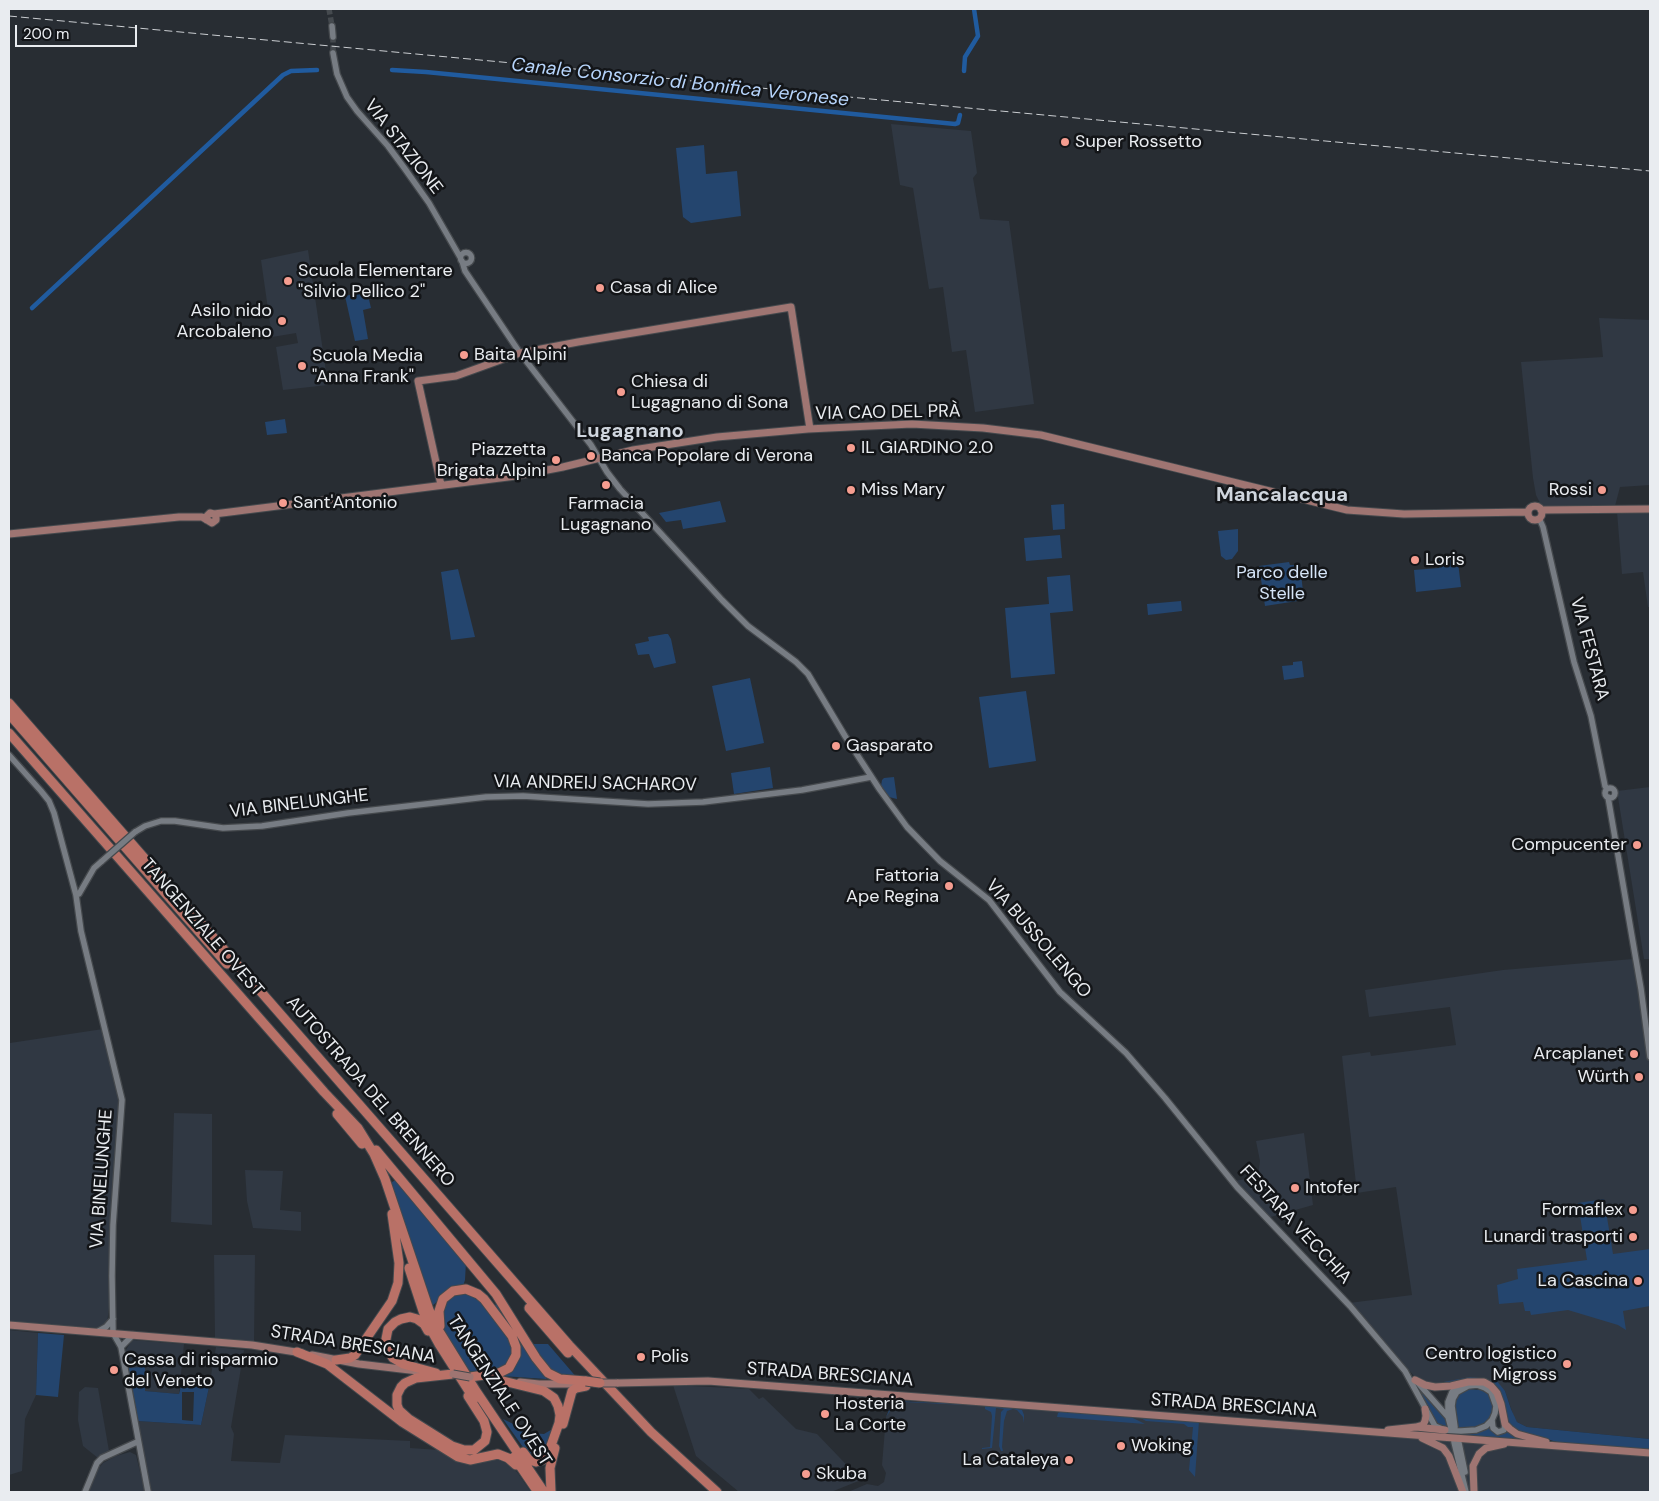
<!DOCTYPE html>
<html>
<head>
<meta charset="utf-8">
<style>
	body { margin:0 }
	#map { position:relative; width:1659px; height:1501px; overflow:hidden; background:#282d33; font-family:"DM Sans",sans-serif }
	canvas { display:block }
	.frame { position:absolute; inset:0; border:10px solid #e9ecf0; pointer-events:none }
	.scale { position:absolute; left:15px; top:25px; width:122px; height:22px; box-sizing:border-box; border:2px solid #e9ecf0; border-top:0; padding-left:6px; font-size:15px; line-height:18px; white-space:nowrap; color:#e9ecf0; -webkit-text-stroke:4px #131518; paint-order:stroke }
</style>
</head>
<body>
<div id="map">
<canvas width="1659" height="1501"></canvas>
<div class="frame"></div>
<div class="scale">200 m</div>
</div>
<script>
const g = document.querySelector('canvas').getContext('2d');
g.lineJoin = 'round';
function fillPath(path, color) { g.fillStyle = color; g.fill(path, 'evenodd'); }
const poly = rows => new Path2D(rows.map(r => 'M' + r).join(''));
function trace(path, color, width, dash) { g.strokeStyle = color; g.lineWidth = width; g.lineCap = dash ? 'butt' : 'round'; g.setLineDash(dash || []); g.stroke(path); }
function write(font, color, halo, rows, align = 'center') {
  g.font = font + ' "DM Sans",sans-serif'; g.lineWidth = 5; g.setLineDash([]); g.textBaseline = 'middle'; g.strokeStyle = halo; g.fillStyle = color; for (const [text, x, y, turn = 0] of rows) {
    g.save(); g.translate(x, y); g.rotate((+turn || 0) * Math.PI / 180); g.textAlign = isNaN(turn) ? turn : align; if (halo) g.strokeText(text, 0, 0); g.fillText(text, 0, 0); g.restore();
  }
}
fillPath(poly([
	[891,124,971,131,977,173,973,178,980,219,1009,221,1034,404,975,412,966,350,952,352,943,287,929,289,913,188,900,185],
	[308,250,328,385,283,390,276,347,298,343,296,333,272,337,261,260],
	[1599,318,1650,320,1650,485,1620,487,1615,506,1549,507,1541,505,1536,495,1533,478,1521,362,1603,357],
	[1617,512,1650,512,1650,607,1648,607,1643,572,1622,574],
	[1650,787,1650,959,1644,959,1617,791],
	[1633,959,1650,1053,1650,1439,1527,1427,1517,1422,1514,1417,1505,1391,1492,1384,1470,1377,1440,1384,1433,1384,1422,1381,1414,1376,1349,1303,1412,1295,1396,1187,1357,1193,1342,1056,1370,1052,1371,1056,1456,1045,1450,1007,1369,1017,1365,990,1503,970],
	[103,1029,121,1103,111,1293,107,1323,104,1327,98,1328,9,1322,9,1037,10,1043],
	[174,1113,212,1114,212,1225,171,1222],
	[1304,1133,1313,1205,1267,1218,1234,1181,1258,1177,1260,1161,1256,1141],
	[245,1170,283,1171,280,1210,301,1212,301,1231,253,1228,247,1201],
	[214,1255,255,1255,254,1342,215,1338],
	[9,1330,38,1333,36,1395,25,1419,22,1471,9,1475],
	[132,1340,184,1344,179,1394,145,1391,127,1368,124,1353],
	[216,1347,244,1350,231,1427,234,1434,231,1461,280,1463,285,1435,410,1441,410,1448,439,1450,458,1461,468,1464,491,1460,500,1460,507,1464,517,1472,531,1492,152,1492,137,1421,201,1425,209,1387],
	[673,1385,749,1389,759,1399,763,1397,796,1429,817,1434,861,1480,831,1492,739,1492,696,1456],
	[85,1387,98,1388,109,1451,98,1458,83,1446,78,1420,79,1392],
	[897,1401,937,1403,962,1402,1650,1455,1650,1492,848,1492,867,1484,878,1486,884,1482,886,1473,882,1465,886,1417,892,1404],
	[130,1452,136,1455,145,1492,89,1492,98,1469,103,1463,116,1456]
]), '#303843');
fillPath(poly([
	[704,145,706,174,737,171,741,216,691,223,683,217,676,148],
	[367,291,371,308,363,310,368,339,355,341,345,296],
	[285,419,287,433,267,435,265,422],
	[720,501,726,522,683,529,681,520,666,522,659,513],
	[1064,504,1065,529,1053,530,1051,505],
	[1238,529,1238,551,1232,559,1226,560,1221,556,1218,531],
	[1060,535,1062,558,1026,561,1024,538],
	[1457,554,1461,587,1416,592,1414,570,1439,568,1438,556],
	[1289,562,1290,565,1300,565,1304,600,1265,606,1259,566],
	[458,569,475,637,451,640,441,572],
	[1070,575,1073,611,1050,613,1055,674,1011,678,1005,608,1049,604,1047,577],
	[1181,601,1182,611,1148,615,1147,604],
	[665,634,668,634,671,639,676,663,654,668,649,654,638,655,635,644,649,641,648,637],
	[1302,661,1304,677,1284,680,1282,666,1293,665,1293,662],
	[750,678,764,743,726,751,712,686],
	[1026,691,1036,761,989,768,979,697],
	[770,767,773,788,734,794,731,773],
	[894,777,897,799,889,797,881,786,882,780,884,778],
	[396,1180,466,1262,465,1280,463,1286,452,1288,431,1307,390,1183],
	[1604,1199,1613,1254,1650,1249,1650,1306,1623,1311,1626,1330,1618,1325,1568,1310,1531,1315,1530,1311,1525,1311,1523,1302,1499,1304,1497,1285,1518,1279,1517,1269,1587,1260,1578,1203],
	[465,1291,480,1298,515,1347,511,1364,487,1373,466,1371,443,1330,441,1323,442,1314,448,1298,455,1293],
	[500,1302,548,1376,546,1379,502,1376,519,1356,493,1306],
	[38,1333,64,1335,58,1397,36,1395],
	[530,1344,548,1344,578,1379,565,1378,550,1372],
	[145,1367,145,1391,179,1394,181,1386,209,1387,201,1425,137,1421,127,1368],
	[182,1392,194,1392,193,1421,182,1420],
	[1414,1376,1422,1381,1433,1384,1470,1377,1479,1378,1491,1384,1492,1381,1496,1380,1505,1391,1511,1409,1517,1422,1527,1427,1650,1439,1650,1450,1560,1443,1537,1436,1522,1433,1512,1428,1508,1424,1502,1399,1497,1389,1492,1385,1476,1380,1431,1386,1421,1382],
	[1413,1383,1444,1413,1449,1428,1437,1426],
	[1469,1389,1481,1390,1488,1394,1492,1399,1494,1407,1491,1419,1485,1425,1476,1428,1458,1429,1454,1407,1455,1401,1462,1391],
	[897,1401,937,1403,962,1402,996,1405,1022,1410,1024,1415,1024,1423,1023,1417,1017,1410,1013,1409,1007,1411,1004,1421,1002,1447,1003,1451,1001,1451,999,1446,1001,1412,1004,1409,996,1408,992,1448,982,1449,982,1448,990,1447,992,1416,991,1412,985,1409,985,1406,905,1402,905,1404,894,1405,886,1417,892,1404],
	[1062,1411,1129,1416,1145,1424,1057,1417,1058,1413],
	[1137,1416,1199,1421,1195,1477,1189,1470,1193,1427,1188,1427,1184,1424,1146,1421],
	[503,1419,532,1433,544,1434,554,1428,543,1457,537,1458,530,1457],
	[1490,1426,1495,1434,1502,1434,1507,1430,1541,1442,1464,1436,1453,1433,1451,1435,1405,1431,1405,1429,1464,1434,1483,1430]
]), '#24456e');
trace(poly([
	[392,70,426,72,955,124,958,123,960,115],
	[964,71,965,57,978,36,974,9],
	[32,308,283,75,291,71,317,70]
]), '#205b9f', 4.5);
trace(poly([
	[329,9,332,26],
	[333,37,333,53]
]), '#454a4f', 5.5, [5.5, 3]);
const minor = poly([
	[332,26,333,37],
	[333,53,337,74,347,97,357,111,388,146,405,169,429,203,460,257],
	'460.5 258a5.5 5.5 0 1 1 11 0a5.5 5.5 0 1 1-11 0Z',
	[462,261,465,271,520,353,591,445,607,472,620,489,722,600,748,626,796,662,808,674,845,736,880,790,907,827,940,861,989,900,1060,992,1126,1053,1165,1098,1237,1187,1350,1306,1405,1371,1435,1426,1445,1430,1461,1431,1476,1430,1486,1426,1492,1420,1495,1413,1496,1406,1491,1392,1485,1388,1477,1385,1468,1386,1457,1392,1453,1399,1452,1406,1455,1427],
	[1539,518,1543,527,1574,662,1591,716,1605,786,1607,789],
	[9,755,41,791,49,801,54,813,76,895,81,931,122,1100,113,1225,112,1276,113,1333,121,1347,148,1492],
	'1605 793a5 5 0 1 1 10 0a5 5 0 1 1-10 0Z',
	[1608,797,1641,989,1650,1057],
	[135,832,145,826,161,821,175,821,223,828,262,826,348,813,486,797,523,796,648,804,703,802,802,790,871,777],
	[76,895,79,894,94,868,102,861],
	[97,1332,106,1327,113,1319],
	[121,1347,133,1335],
	[1418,1383,1448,1417],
	[1492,1420,1493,1428,1498,1432,1504,1430,1505,1424],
	[1451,1428,1448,1417,1448,1402,1452,1392,1458,1385],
	[1454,1442,1466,1492],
	[1459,1443,1465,1472],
	[85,1492,97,1463,102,1458,137,1442]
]);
const major = poly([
	[441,485,418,381,456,376,520,353,578,342,791,307,810,429],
	'1528 513a7 7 0 1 1 14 0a7 7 0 1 1-14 0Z',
	[1541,510,1650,509],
	[214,514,516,476,563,467,633,450,717,437,808,429,912,424,983,428,1041,435,1347,510,1404,514,1528,512],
	[9,534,179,517,202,517,212,523,216,520,216,516,214,514,210,513,207,516,207,520],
	[9,1325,252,1345,302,1353],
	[312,1355,359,1364,418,1371],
	[1415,1380,1425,1385,1435,1387,1451,1386,1468,1382,1484,1382,1491,1386,1497,1393,1501,1404,1505,1424,1510,1429,1517,1434,1546,1442],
	[520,1382,539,1384,574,1384],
	[617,1383,708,1381,1650,1453],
	[1416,1427,1423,1425,1425,1421,1426,1416,1425,1409],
	[1388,1430,1416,1427,1445,1430],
	[1422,1438,1443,1448,1449,1456,1463,1492],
	[1474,1492,1473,1466,1479,1454,1486,1448,1504,1444]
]);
const highway = poly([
	[9,703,569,1345,651,1432,717,1492],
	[9,714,227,964],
	[9,733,324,1092,358,1128,374,1154,385,1179,429,1310,439,1331,476,1391,544,1492],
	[337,1114,362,1144],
	[376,1150,496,1294,536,1358,548,1373,560,1379,586,1381],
	[409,1268,423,1311,429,1326,439,1344,474,1399],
	[529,1308,568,1353],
	[440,1326,439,1311,443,1299,453,1291,466,1289,478,1294,484,1299,512,1336,516,1347,516,1355,509,1368,499,1373,470,1377],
	[428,1331,424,1324,417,1319,410,1317,401,1319,395,1322,388,1329,386,1339,386,1347,393,1358,403,1364,436,1373],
	[297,1352,327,1364,402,1422,458,1457,470,1460,498,1454,508,1458,516,1465],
	[336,1360,350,1358,355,1355,392,1301,398,1283,399,1263,392,1214],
	[453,1374,416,1378,405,1383,401,1387,397,1395,397,1405,399,1410,409,1419,452,1446,464,1450,474,1450,485,1441,487,1432,484,1421,468,1396],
	[499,1380,544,1391,554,1398,558,1406,560,1415,559,1423,547,1457,543,1460,536,1462,529,1460,523,1452],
	[563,1424,572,1391,576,1388,586,1386],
	[514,1457,535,1488],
	[551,1492,550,1468,555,1448]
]);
trace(minor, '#45494d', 8);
trace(major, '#45494d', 9);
trace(highway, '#45494d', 11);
trace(minor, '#777c83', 5.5);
trace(major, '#9f7572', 7);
trace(highway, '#b97167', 9);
trace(poly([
	[9,16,555,67,849,97,1650,171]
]), '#cbced2', 1, [8, 4]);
const minorBridge = poly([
	[102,861,135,832]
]);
const majorBridge = poly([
	[453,1374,470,1377],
	[595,1383,617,1383]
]);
const highwayBridge = poly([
	[586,1381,600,1383]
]);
trace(minorBridge, '#45494d', 8, []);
trace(majorBridge, '#45494d', 9, []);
trace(highwayBridge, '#45494d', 11, []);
trace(minorBridge, '#777c83', 5.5);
trace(majorBridge, '#9f7572', 7);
trace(highwayBridge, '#b97167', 9);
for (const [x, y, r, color] of [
	[1065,142,5,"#f59d90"],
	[288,281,5,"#f59d90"],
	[600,288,5,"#f59d90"],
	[282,321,5,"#f59d90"],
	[464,355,5,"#f59d90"],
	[302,366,5,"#f59d90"],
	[621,392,5,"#f59d90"],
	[851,448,5,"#f59d90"],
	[591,456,5,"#f59d90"],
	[556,460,5,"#f59d90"],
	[606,485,5,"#f59d90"],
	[851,490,5,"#f59d90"],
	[1602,490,5,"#f59d90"],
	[283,503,5,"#f59d90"],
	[1415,560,5,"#f59d90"],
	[836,746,5,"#f59d90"],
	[1637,845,5,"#f59d90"],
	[949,886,5,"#f59d90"],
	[1634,1054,5,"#f59d90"],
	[1639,1077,5,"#f59d90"],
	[1295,1188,5,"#f59d90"],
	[1633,1210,5,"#f59d90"],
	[1633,1237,5,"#f59d90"],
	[1638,1281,5,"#f59d90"],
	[641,1357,5,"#f59d90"],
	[1567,1364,5,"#f59d90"],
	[114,1370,5,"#f59d90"],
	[825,1414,5,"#f59d90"],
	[1121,1446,5,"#f59d90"],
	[1069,1460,5,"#f59d90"],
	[806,1474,5,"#f59d90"]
]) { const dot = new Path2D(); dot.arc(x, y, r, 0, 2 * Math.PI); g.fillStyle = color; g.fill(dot); trace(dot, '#131518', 2); }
write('18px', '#e9ecf0', '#131518', [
	["Super Rossetto",1075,142],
	["Scuola Elementare",298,271],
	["\"Silvio Pellico 2\"",298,292],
	["Casa di Alice",610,288],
	["Asilo nido",272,311,"right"],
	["Arcobaleno",272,332,"right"],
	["Baita Alpini",474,355],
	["Scuola Media",312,356],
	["\"Anna Frank\"",312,377],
	["Chiesa di",631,382],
	["Lugagnano di Sona",631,403],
	["IL GIARDINO 2.0",861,448],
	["Piazzetta",546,450,"right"],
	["Brigata Alpini",546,471,"right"],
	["Banca Popolare di Verona",601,456],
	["Miss Mary",861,490],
	["Rossi",1592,490,"right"],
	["Sant'Antonio",293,503],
	["Farmacia",606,504,"center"],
	["Lugagnano",606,525,"center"],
	["Loris",1425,560],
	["Gasparato",846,746],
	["Compucenter",1627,845,"right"],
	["Fattoria",939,876,"right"],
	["Ape Regina",939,897,"right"],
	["Arcaplanet",1624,1054,"right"],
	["Würth",1629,1077,"right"],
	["Intofer",1305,1188],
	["Formaflex",1623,1210,"right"],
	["Lunardi trasporti",1623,1237,"right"],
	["La Cascina",1628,1281,"right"],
	["Centro logistico",1557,1354,"right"],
	["Migross",1557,1375,"right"],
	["Polis",651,1357],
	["Cassa di risparmio",124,1360],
	["del Veneto",124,1381],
	["Hosteria",835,1404],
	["La Corte",835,1425],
	["Woking",1131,1446],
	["La Cataleya",1059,1460,"right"],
	["Skuba",816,1474]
], 'left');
write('18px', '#e9ecf0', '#131518', [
	["VIA STAZIONE",403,147,52],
	["VIA CAO DEL PRÀ",888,413,-1],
	["VIA FESTARA",1589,649,75],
	["VIA ANDREIJ SACHAROV",595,784,1],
	["VIA BINELUNGHE",299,804,-7],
	["TANGENZIALE OVEST",202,928,49],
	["VIA BUSSOLENGO",1038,939,49],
	["AUTOSTRADA DEL BRENNERO",370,1092,49],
	["VIA BINELUNGHE",102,1179,-86],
	["FESTARA VECCHIA",1295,1225,47],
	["STRADA BRESCIANA",353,1345,9],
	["STRADA BRESCIANA",830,1375,4],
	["TANGENZIALE OVEST",499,1391,57],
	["STRADA BRESCIANA",1234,1406,4]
]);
write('18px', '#d5e4f7', '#131518', [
	["Parco delle",1282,573],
	["Stelle",1282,594]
]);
write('italic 19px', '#b6d4fb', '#131518', [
	["Canale Consorzio di Bonifica Veronese",680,83,6]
]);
write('bold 20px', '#d0d6de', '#131518', [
	["Lugagnano",630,432],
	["Mancalacqua",1282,496]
]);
</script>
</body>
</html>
